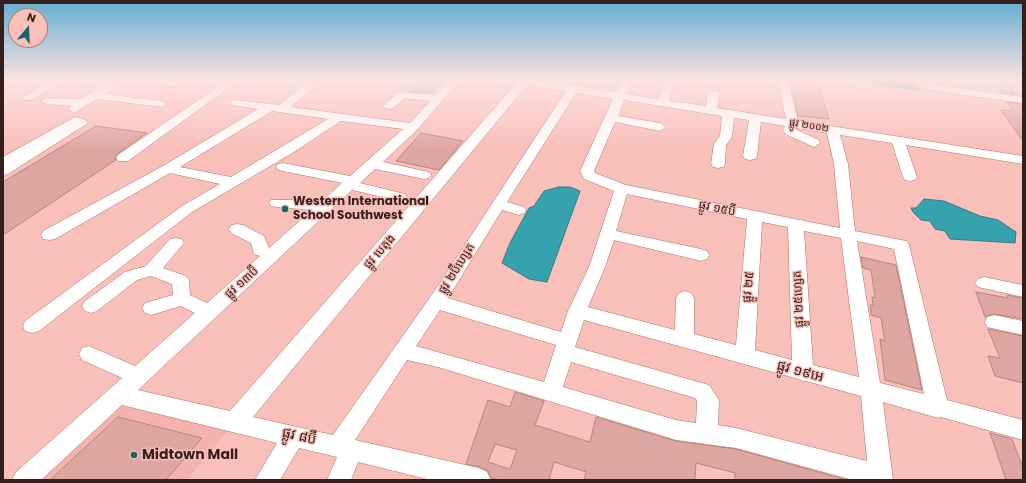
<!DOCTYPE html>
<html>
<head>
<meta charset="utf-8">
<style>
	body { margin:0 }
	#map { position:relative; width:1026px; height:483px; overflow:hidden; background:#f9bfb9; font-family:Poppins,sans-serif }
	canvas { display:block }
	.frame { position:absolute; inset:0; border:4px solid #341f1d; pointer-events:none }
	.north { position:absolute; left:8px; top:8px; width:40px; height:40px; box-sizing:border-box; background:#f9bfb9; border:1px solid #aa7f7b; border-radius:50%; rotate:19deg; font-size:11px; font-weight:700; line-height:16px; text-align:center; color:#341f1d }
	.north::after { content:''; display:block; margin:auto; width:14px; height:18px; background:#16646c; clip-path:polygon(50% 0,100% 100%,50% 72%,0 100%) }
</style>
</head>
<body>
<div id="map">
<canvas width="1026" height="483"></canvas>
<div class="frame"></div>
<div class="north">N</div>
</div>
<script>
const g = document.querySelector('canvas').getContext('2d');
g.lineJoin = 'round';
function fillPath(path, color) { g.fillStyle = color; g.fill(path, 'evenodd'); }
const poly = rows => new Path2D(rows.map(r => 'M' + r).join(''));
function trace(path, color, width, dash) { g.strokeStyle = color; g.lineWidth = width; g.lineCap = dash ? 'butt' : 'round'; g.setLineDash(dash || []); g.stroke(path); }
function write(font, color, halo, rows, align = 'center') {
  g.font = font + ' Poppins,"Noto Sans Khmer",sans-serif'; g.lineWidth = 3; g.setLineDash([]); g.textBaseline = 'middle'; g.strokeStyle = halo; g.fillStyle = color; for (const [text, x, y, turn = 0] of rows) {
    g.save(); g.translate(x, y); g.rotate((+turn || 0) * Math.PI / 180); g.textAlign = isNaN(turn) ? turn : align; if (halo) g.strokeText(text, 0, 0); g.fillText(text, 0, 0); g.restore();
  }
}
fillPath(poly([
	[115,405,229,429,187,480,33,480]
]), '#f3b2ab');
const water = poly([
	[872,81,914,81,918,90,873,84,872,81],
	[559,187,570,187,580,191,547,282,529,279,502,263,510,243,529,208,534,206,544,191,559,187],
	[924,199,944,201,980,216,998,220,1016,232,1015,243,950,239,945,231,935,229,930,221,921,220,913,212,911,208,916,208,924,199]
]);
fillPath(water, '#36a2ad');
trace(water, '#357b82', 1);
const building = poly([
	[421,81,442,81,432,93,412,92,421,81],
	[791,81,808,81,809,85,819,86,829,119,798,116,791,81],
	[996,84,1009,86,1015,94,1001,93,996,84],
	[1007,102,1021,104,1023,107,1023,141,1001,110,1013,111,1007,102],
	[96,126,147,133,117,154,115,157,116,160,3,235,3,182,96,126],
	[421,133,463,141,439,170,396,161,421,133],
	[861,257,896,265,922,390,885,380,880,339,885,341,881,318,871,315,870,305,873,305,872,297,875,298,871,270,863,268,861,257],
	[976,292,1008,298,1007,295,1023,298,1023,319,994,314,985,317,976,292],
	[988,329,1023,336,1023,383,995,376,988,356,1000,358,988,329],
	[515,392,544,401,535,425,590,442,596,417,676,441,736,449,847,480,735,480,735,473,696,463,695,480,584,480,586,472,554,462,549,480,500,480,491,478,488,471,480,467,466,464,488,400,510,407,515,392],
	[495,444,517,450,510,469,488,462,495,444],
	[118,417,202,438,166,480,50,480,118,417],
	[990,433,1012,439,1023,468,1023,480,1006,480,990,433]
]);
fillPath(building, '#dea6a0');
trace(building, '#b9847e', 1);
const minor = poly([
	[6,81,20,81,3,90,3,83,6,81],
	[51,81,64,81,32,100,24,100,22,98,51,81],
	[72,81,123,81,106,94,162,101,168,104,162,107,97,99,74,113,68,109,71,106,46,104,40,101,46,98,81,99,101,87,77,84,72,81],
	[147,81,178,81,181,84,176,87,152,84,147,81],
	[226,81,238,81,128,161,118,161,116,158,118,155,226,81],
	[309,81,321,81,291,107,410,123,430,101,405,98,393,108,389,109,385,108,383,106,385,104,398,92,435,95,448,81,459,81,417,130,383,162,429,172,431,175,429,178,424,179,375,169,360,183,405,194,407,197,405,200,400,201,352,190,138,390,230,411,518,81,545,81,616,92,622,81,632,81,627,94,658,99,664,81,674,81,669,101,706,106,708,93,714,90,720,93,717,108,786,119,778,81,788,81,798,121,1023,156,1023,164,906,145,917,177,915,180,910,181,905,180,903,177,892,143,840,135,848,164,855,231,901,240,907,241,909,245,947,400,1023,420,1023,440,941,417,938,418,883,402,893,480,853,480,736,448,676,440,438,367,407,360,355,440,479,468,487,472,491,480,431,480,358,462,351,480,327,480,337,457,299,448,280,480,255,480,277,443,122,405,41,480,12,480,16,472,122,378,82,360,79,354,82,348,89,346,135,366,195,313,181,306,151,315,145,313,142,308,145,303,173,295,172,284,151,276,137,280,97,311,91,313,85,311,82,306,85,301,125,272,146,266,170,239,176,238,182,239,184,243,163,268,186,276,189,280,190,295,207,303,260,256,254,254,251,243,231,233,229,229,231,225,237,224,243,225,264,236,269,248,312,210,276,207,271,206,269,203,271,200,308,200,320,203,342,183,278,170,276,167,278,164,283,163,350,176,403,129,341,121,294,152,192,212,39,331,32,333,25,331,23,326,25,321,182,206,220,184,170,173,55,239,49,240,43,239,41,235,43,231,163,166,258,109,232,105,230,103,232,101,236,100,279,105,309,81],
	[527,85,566,91,438,286,333,435,253,417,527,85],
	[576,93,613,99,580,171,584,179,614,191,589,267,568,311,561,332,448,298,502,210,519,215,524,213,526,210,524,207,507,202,576,93],
	[624,100,722,116,720,136,714,144,711,164,713,167,718,168,723,167,725,164,726,145,732,137,734,118,749,120,743,156,745,159,750,160,755,159,757,156,761,122,785,126,783,130,787,135,814,147,820,143,819,140,795,129,796,128,827,133,834,164,840,228,626,185,595,173,594,171,615,122,660,131,666,127,660,123,618,116,624,100],
	[272,111,328,119,231,177,180,167,272,111],
	[627,194,747,219,736,345,694,334,694,298,691,293,685,291,679,293,676,298,675,330,588,307,605,267,614,240,701,261,707,259,709,255,707,251,701,249,616,231,627,194],
	[762,222,788,227,792,360,755,350,762,222],
	[804,231,841,238,859,377,813,365,804,231],
	[857,241,894,249,924,394,880,383,857,241],
	[440,310,556,345,544,382,416,346,440,310],
	[584,320,795,378,803,381,806,381,861,396,867,461,736,428,718,425,719,400,709,385,575,347,584,320],
	[571,362,695,398,697,401,696,423,676,420,563,387,571,362],
	[353,81,364,81,358,85,354,84,353,81],
	[833,81,873,81,874,84,873,86,864,88,838,84,833,81],
	[923,81,933,81,936,85,941,86,1023,97,1023,103,941,92,928,89,923,81],
	[75,117,86,120,88,123,8,174,3,175,3,157,75,117],
	[984,277,1023,285,1023,297,978,287,975,283,978,279,984,277],
	[994,315,1023,321,1023,335,987,327,985,322,987,317,994,315]
]);
trace(minor, '#a7726d', 1);
trace(poly([
	[878,86,921,91,919,87]
]), '#aa7f7b', 1.5, [1, 2.5]);
fillPath(minor, '#fff');
const sky = g.createLinearGradient(0, 0, 0, 149);
sky.addColorStop(0, '#61add0');
sky.addColorStop(0.54, '#fce2e0');
sky.addColorStop(1, '#fce2e000');
g.fillStyle = sky;
g.fillRect(0, 0, 1026, 149);
for (const [x, y, r, color] of [
	[285,209,4,"#16646c"],
	[134,455,4,"#16646c"]
]) { const dot = new Path2D(); dot.arc(x, y, r, 0, 2 * Math.PI); g.fillStyle = color; g.fill(dot); trace(dot, '#f9bfb9', 1.5); }
write('10px', '#341f1d', '#f9bfb9', [
	["ផ្លូវ ២០០២",809,126,9]
]);
write('bold 12px', '#341f1d', '#f9bfb9', [
	["Western International",293,202],
	["School Southwest",293,216]
], 'left');
write('12px', '#341f1d', '#f9bfb9', [
	["ផ្លូវ ១៥ប៊ី",717,209,12],
	["ផ្លូវ បេតុង",380,252,-49],
	["ផ្លូវ ២ប៊ីហ្សេត",457,269,-58],
	["ផ្លូវ ១៣ប៊ី",242,283,-42],
	["ផ្លូវ ២៥",749,287,-85],
	["ផ្លូវ ២៥ហ្សេត",799,299,-93]
]);
write('14px', '#341f1d', '#f9bfb9', [
	["ផ្លូវ ១៩អេ",800,372,15],
	["ផ្លូវ ៨ប៊ី",299,437,13]
]);
write('bold 14px', '#341f1d', '#f9bfb9', [
	["Midtown Mall",142,455]
], 'left');
</script>
</body>
</html>
